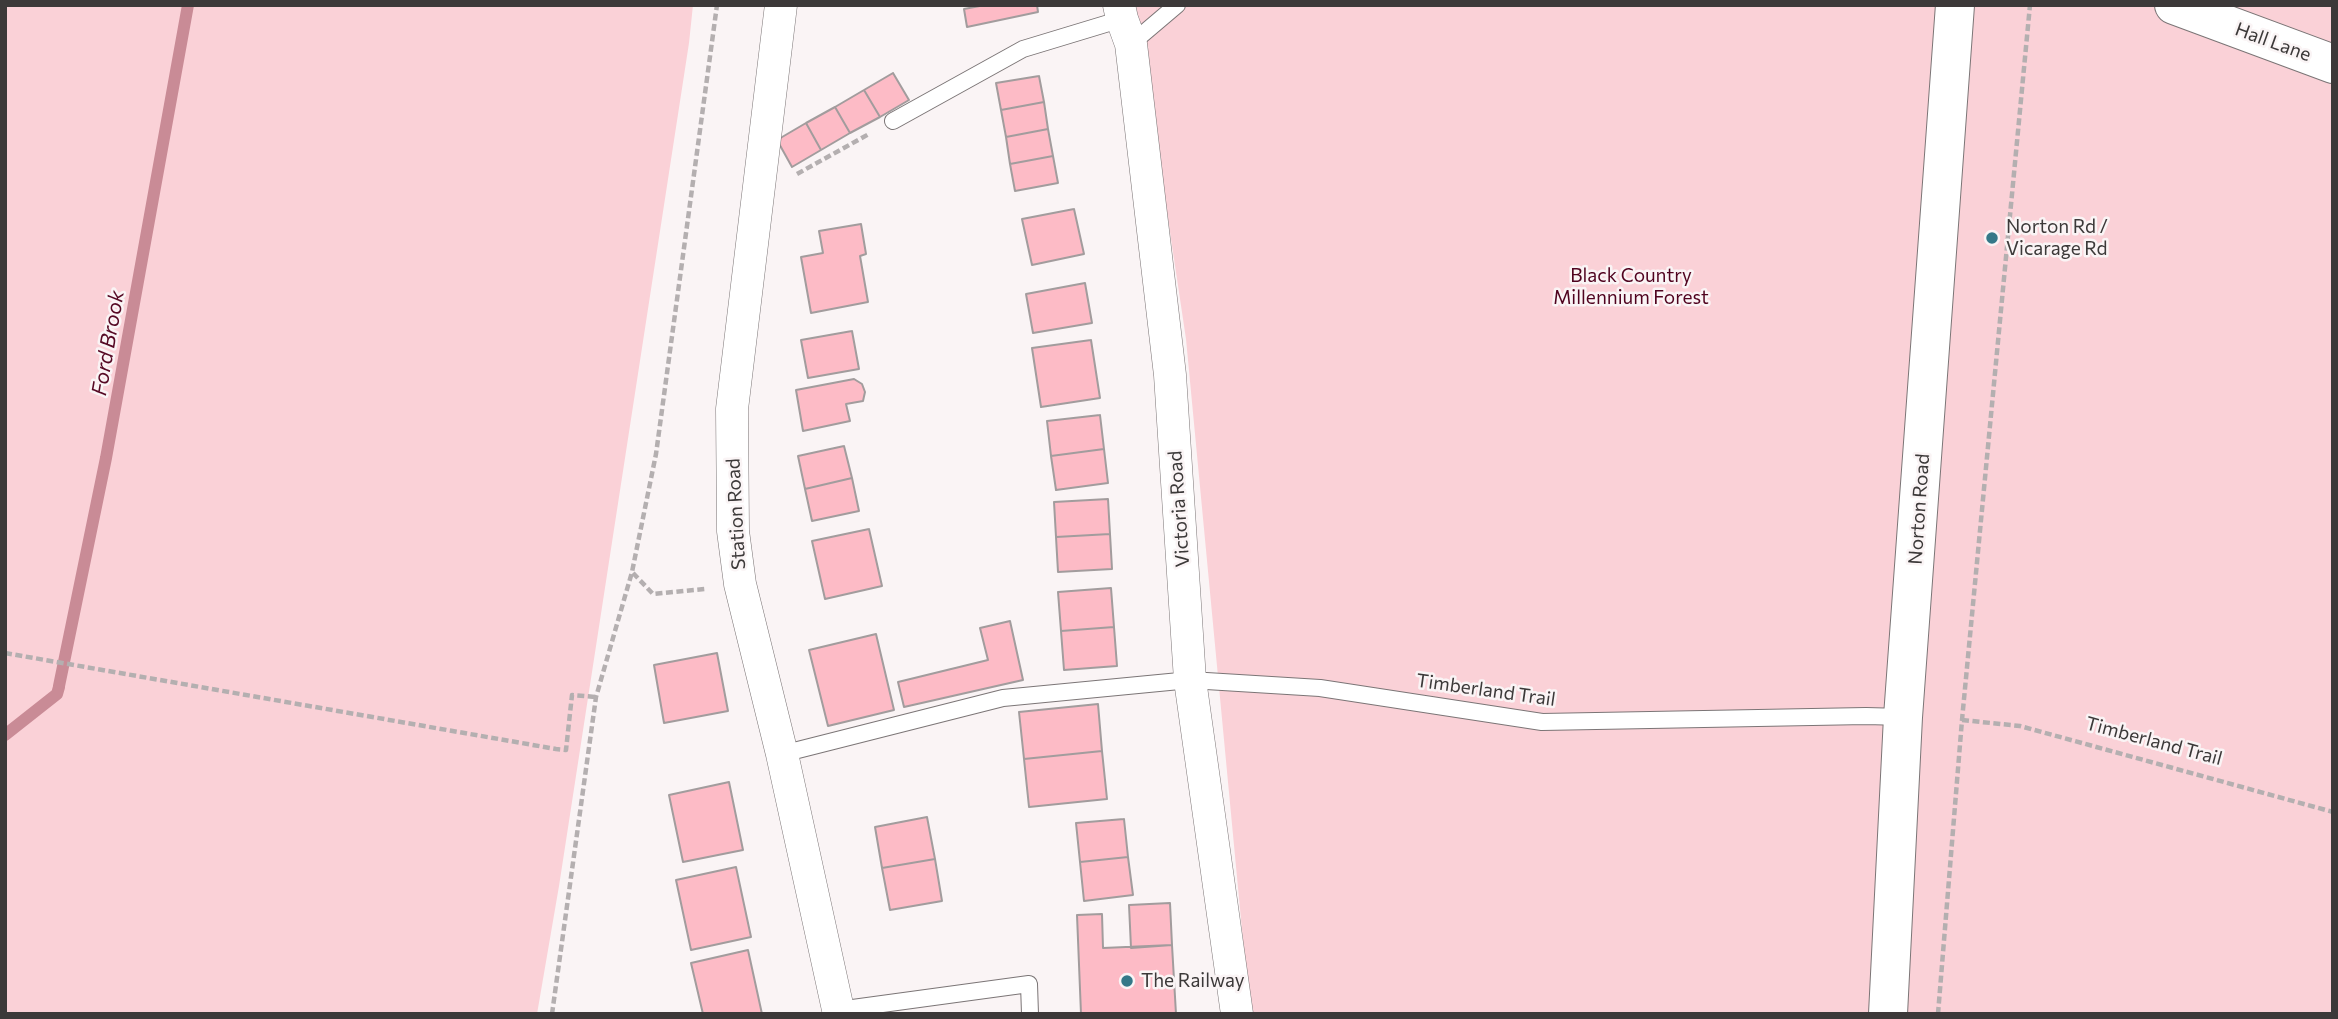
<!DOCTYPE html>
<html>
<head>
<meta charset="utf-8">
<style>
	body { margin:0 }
	#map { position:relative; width:2338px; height:1019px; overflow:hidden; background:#faf4f5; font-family:Commissioner,sans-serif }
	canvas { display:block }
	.frame { position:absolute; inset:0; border:7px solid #3c3939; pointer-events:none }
</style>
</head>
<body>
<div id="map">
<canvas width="2338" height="1019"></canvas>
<div class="frame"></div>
</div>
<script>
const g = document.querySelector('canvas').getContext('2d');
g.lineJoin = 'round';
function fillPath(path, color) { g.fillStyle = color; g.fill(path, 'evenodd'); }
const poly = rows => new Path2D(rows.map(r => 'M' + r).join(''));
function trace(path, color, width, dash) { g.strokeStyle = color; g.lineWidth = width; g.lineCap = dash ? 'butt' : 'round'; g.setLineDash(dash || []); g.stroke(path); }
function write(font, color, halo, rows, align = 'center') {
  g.font = font + ' Commissioner,sans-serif'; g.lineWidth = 5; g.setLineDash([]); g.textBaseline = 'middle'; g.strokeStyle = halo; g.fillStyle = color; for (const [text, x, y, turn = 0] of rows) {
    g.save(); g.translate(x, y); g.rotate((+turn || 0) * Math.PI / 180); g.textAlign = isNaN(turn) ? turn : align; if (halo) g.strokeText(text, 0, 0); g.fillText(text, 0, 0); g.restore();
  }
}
fillPath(poly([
	[5,5,693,5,689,43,559,886,537,1014,5,1014],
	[1136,5,1938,5,1875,1014,1250,1014,1186,339],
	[1959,5,2170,5,2333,67,2333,1014,1906,1014],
	[2180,5,2333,5,2333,61]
]), '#fad1d7');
trace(poly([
	[59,686,106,458,188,5],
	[5,735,57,694,59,687]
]), '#c98b96', 12);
const building = poly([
	[985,5,1037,5,1038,12,967,27,964,9,985,5],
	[893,73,909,100,880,117,864,90,893,73],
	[1039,76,1044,102,1001,110,996,83,1039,76],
	[864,90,880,117,850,133,835,107,864,90],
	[1044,102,1048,129,1006,137,1001,110,1044,102],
	[835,107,850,133,821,150,806,123,835,107],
	[806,123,821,150,792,167,777,140,806,123],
	[1048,129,1053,156,1010,164,1006,137,1048,129],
	[1053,156,1058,183,1015,191,1010,164,1053,156],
	[1074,209,1084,254,1032,265,1022,219,1074,209],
	[861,224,866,254,860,256,868,302,811,313,801,257,823,253,819,231,861,224],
	[1085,283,1092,323,1033,333,1026,294,1085,283],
	[852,331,859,369,808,378,801,340,852,331],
	[1091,340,1100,398,1041,407,1032,348,1091,340],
	[854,379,862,384,865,392,863,401,846,404,850,421,803,431,796,390,854,379],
	[1100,415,1104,449,1051,456,1047,421,1100,415],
	[844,446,852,478,805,489,798,456,844,446],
	[1104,449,1108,483,1056,490,1051,456,1104,449],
	[852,478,859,511,812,521,805,489,852,478],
	[1108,499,1110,534,1056,537,1054,502,1108,499],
	[869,529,882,586,825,599,812,541,869,529],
	[1110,534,1112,569,1058,572,1056,537,1110,534],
	[1111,588,1114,627,1061,631,1058,592,1111,588],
	[1010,621,1023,680,904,707,898,682,988,660,980,628,1010,621],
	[1114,627,1117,666,1064,670,1061,631,1114,627],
	[876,634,894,710,828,726,809,650,876,634],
	[717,653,728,711,664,723,654,665,717,653],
	[1098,704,1102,751,1024,759,1019,712,1098,704],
	[1102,751,1107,799,1029,807,1024,759,1102,751],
	[729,782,743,850,683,862,669,795,729,782],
	[927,817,935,859,882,868,875,827,927,817],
	[1124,819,1128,857,1080,862,1076,823,1124,819],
	[1128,857,1133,895,1084,901,1080,862,1128,857],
	[935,859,942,901,890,910,882,868,935,859],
	[736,867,751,937,691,950,676,880,736,867],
	[1170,903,1172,945,1131,948,1129,905,1170,903],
	[1102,914,1103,948,1172,945,1176,1014,1081,1014,1077,915,1102,914],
	[748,950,762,1014,703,1014,691,963,748,950]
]);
fillPath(building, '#fdbbc6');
trace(building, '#a29c9d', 2);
const service = poly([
	[1131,44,1177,5],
	[893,121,1023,49,1122,19],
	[782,754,1003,698,1190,680,1320,688,1542,722,1866,716,1903,717],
	[838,1010,1029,984,1030,1014]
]);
const minor = poly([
	[781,5,732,409,733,531,740,584,782,754,839,1014],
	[1119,5,1122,19,1131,44,1170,375,1190,680,1237,1014]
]);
const tertiary = poly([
	[2174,5,2333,64]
]);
const secondary = poly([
	[1888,1014,1903,717,1955,5]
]);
trace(service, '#7b7576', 18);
trace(minor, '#7b7576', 33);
trace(tertiary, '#7b7576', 40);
trace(secondary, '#7b7576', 40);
trace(poly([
	[797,174,869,134],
	[633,573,653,594,705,589],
	[5,653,556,749,566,750,572,695,596,697],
	[1962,720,2020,726,2333,812],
	[552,1014,596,697,632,572,656,454,717,5],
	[1938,1014,1962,720,2030,5]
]), '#b4afb0', 4.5, [7, 3.5]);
trace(service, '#fff', 16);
trace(minor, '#fff', 32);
trace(tertiary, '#fff', 38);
trace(secondary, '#fff', 38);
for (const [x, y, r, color] of [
	[1992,238,7,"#357888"],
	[1127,981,7,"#357888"]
]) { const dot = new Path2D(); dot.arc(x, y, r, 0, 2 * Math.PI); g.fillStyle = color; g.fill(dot); trace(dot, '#faf4f5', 2.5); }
write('19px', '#3c3939', '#faf4f5', [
	["Hall Lane",2273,42,20],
	["Victoria Road",1179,509,-94],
	["Norton Road",1919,509,-86],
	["Station Road",736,514,-93],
	["Timberland Trail",1486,690,8],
	["Timberland Trail",2154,741,15]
]);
write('19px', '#3c3939', '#faf4f5', [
	["Norton Rd /",2006,227],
	["Vicarage Rd",2006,249],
	["The Railway",1141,981]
], 'left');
write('19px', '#50031f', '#faf4f5', [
	["Black Country",1631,276],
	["Millennium Forest",1631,298]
]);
write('italic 21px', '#560924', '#faf4f5', [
	["Ford Brook",108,343,-80]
]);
</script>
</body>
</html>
